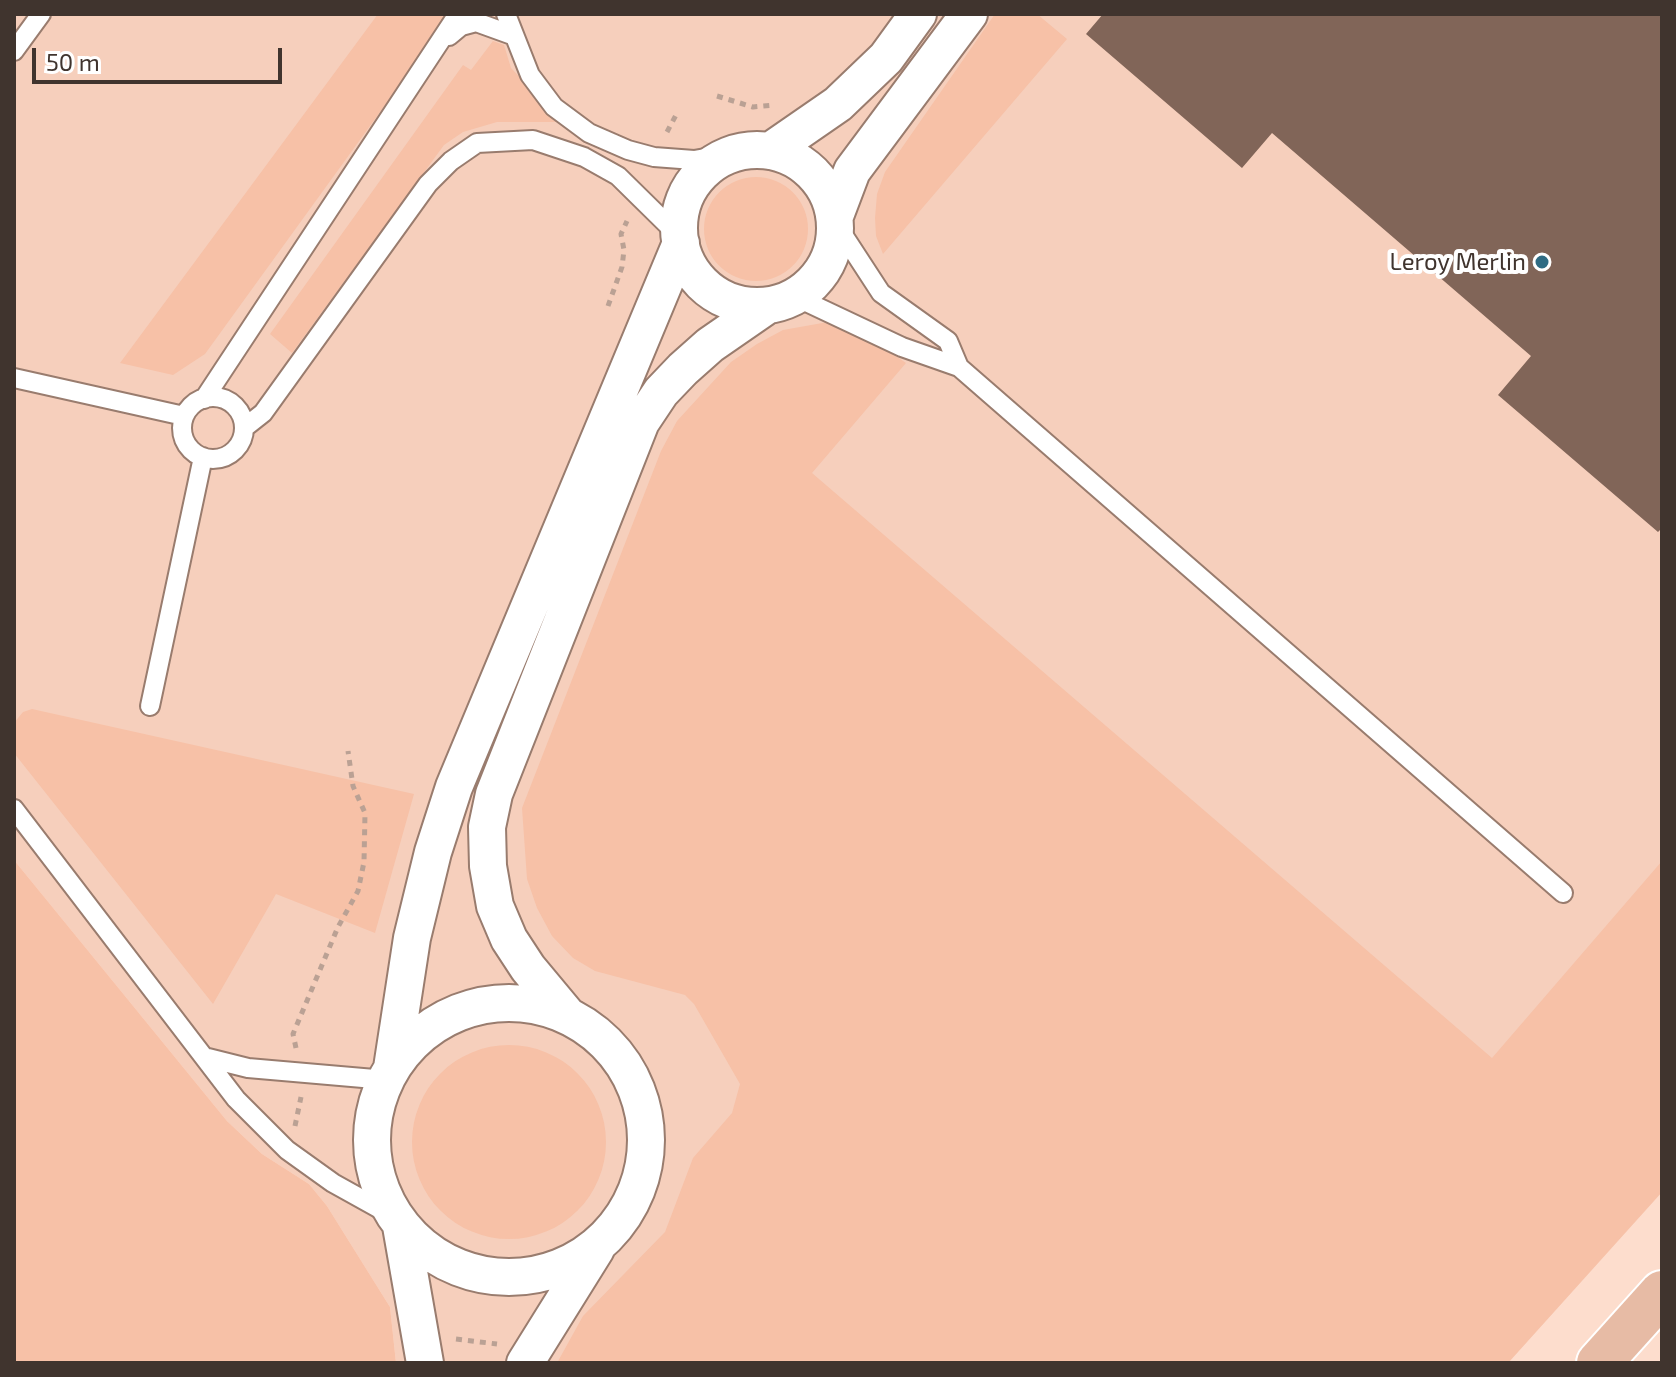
<!DOCTYPE html>
<html>
<head>
<meta charset="utf-8">
<style>
	body { margin:0 }
	#map { position:relative; width:1676px; height:1377px; overflow:hidden; background:#fdddcd; font-family:"Exo 2",sans-serif }
	canvas { display:block }
	.frame { position:absolute; inset:0; border:16px solid #40342e; pointer-events:none }
	.scale { position:absolute; left:32px; top:48px; width:250px; height:36px; box-sizing:border-box; border:4px solid #40342e; border-top:0; padding-left:10px; font-size:24px; line-height:28px; white-space:nowrap; color:#40342e; -webkit-text-stroke:6px #fff; paint-order:stroke }
</style>
</head>
<body>
<div id="map">
<canvas width="1676" height="1377"></canvas>
<div class="frame"></div>
<div class="scale">50 m</div>
</div>
<script>
const g = document.querySelector('canvas').getContext('2d');
g.lineJoin = 'round';
function fillPath(path, color) { g.fillStyle = color; g.fill(path, 'evenodd'); }
const poly = rows => new Path2D(rows.map(r => 'M' + r).join(''));
function trace(path, color, width, dash) { g.strokeStyle = color; g.lineWidth = width; g.lineCap = dash ? 'butt' : 'round'; g.setLineDash(dash || []); g.stroke(path); }
function write(font, color, halo, rows, align = 'center') {
  g.font = font + ' "Exo 2",sans-serif'; g.lineWidth = 8; g.setLineDash([]); g.textBaseline = 'middle'; g.strokeStyle = halo; g.fillStyle = color; for (const [text, x, y, turn = 0] of rows) {
    g.save(); g.translate(x, y); g.rotate((+turn || 0) * Math.PI / 180); g.textAlign = isNaN(turn) ? turn : align; if (halo) g.strokeText(text, 0, 0); g.fillText(text, 0, 0); g.restore();
  }
}
fillPath(poly([
	[14,14,1662,14,1662,1192,1508,1363,396,1363,390,1307,327,1206,309,1184,262,1154,227,1121,14,860]
]), '#f6cfbc');
fillPath(poly([
	[378,14,451,14,205,354,173,375,120,363],
	[995,14,1037,14,1067,39,883,254,876,236,875,218,877,194,885,172],
	[493,41,504,45,511,68,559,118,559,122,497,122,463,132,444,145,292,353,270,334,463,65,471,70],
	'704 229a52 52 0 1 1 104 0a52 52 0 1 1-104 0Z',
	[828,322,874,341,906,363,812,473,1492,1058,1662,861,1662,1192,1508,1363,557,1363,583,1316,665,1232,693,1158,732,1113,740,1084,694,1004,685,995,595,971,573,958,552,936,537,908,527,879,522,808,661,451,677,421,731,362,757,344,783,330],
	[32,709,414,794,375,933,276,894,213,1004,14,753,14,723,23,712],
	[14,860,227,1121,262,1154,309,1184,327,1206,390,1307,396,1363,14,1363],
	'412 1142a97 97 0 1 1 194 0a97 97 0 1 1-194 0Z'
]), '#f7c1a7');
fillPath(poly([
	[1103,14,1662,14,1662,528,1658,532,1498,395,1531,356,1272,133,1242,168,1086,34]
]), '#816558');
const lane = poly([
	[506,14,530,75,554,107,589,133,628,150,654,157,694,160,739,152],
	[449,36,461,26,476,22,512,35],
	[14,51,41,14],
	[836,224,881,293,948,341,959,367],
	[796,297,902,347,959,367,1563,893],
	[14,378,184,416],
	'182 428a31 31 0 1 1 62 0a31 31 0 1 1-62 0Z',
	[204,399,458,14],
	[244,428,263,413,428,184,451,161,477,143,533,140,584,157,618,176,679,236],
	[150,706,203,457],
	[14,809,236,1099,287,1150,333,1183,396,1218],
	[208,1058,248,1068,386,1080]
]);
const street = poly([
	'679 228a78 78 0 1 1 156 0a78 78 0 1 1-156 0Z',
	[770,151,838,104,886,58,918,14],
	[835,216,852,171,969,14],
	'372 1140a137 137 0 1 1 274 0a137 137 0 1 1-274 0Z',
	[568,1016,528,968,509,939,495,906,488,866,487,827,494,794,641,422,661,392,683,369,710,345,765,307],
	[392,1068,412,938,433,852,454,787,681,243],
	[401,1226,425,1363],
	[525,1363,596,1249]
]);
const primary = poly([
	[1599,1363,1662,1293]
]);
trace(lane, '#997c6e', 22);
trace(street, '#997c6e', 40);
trace(primary, '#fff', 48);
trace(poly([
	[717,96,753,107,775,105],
	[667,132,676,115],
	[608,306,622,267,624,250,621,234,627,221],
	[296,1048,293,1034,338,927,358,891,364,862,365,813,353,786,348,751],
	[295,1126,301,1097],
	[456,1339,497,1344]
]), '#baa194', 5, [6, 6]);
trace(lane, '#fff', 18);
trace(street, '#fff', 36);
trace(primary, '#e7bba5', 44);
for (const [x, y, r, color] of [
	[1542,262,8,"#2f6b83"]
]) { const dot = new Path2D(); dot.arc(x, y, r, 0, 2 * Math.PI); g.fillStyle = color; g.fill(dot); trace(dot, '#fff', 3); }
write('24px', '#40342e', '#fff', [
	["Leroy Merlin",1526,262]
], 'right');
</script>
</body>
</html>
